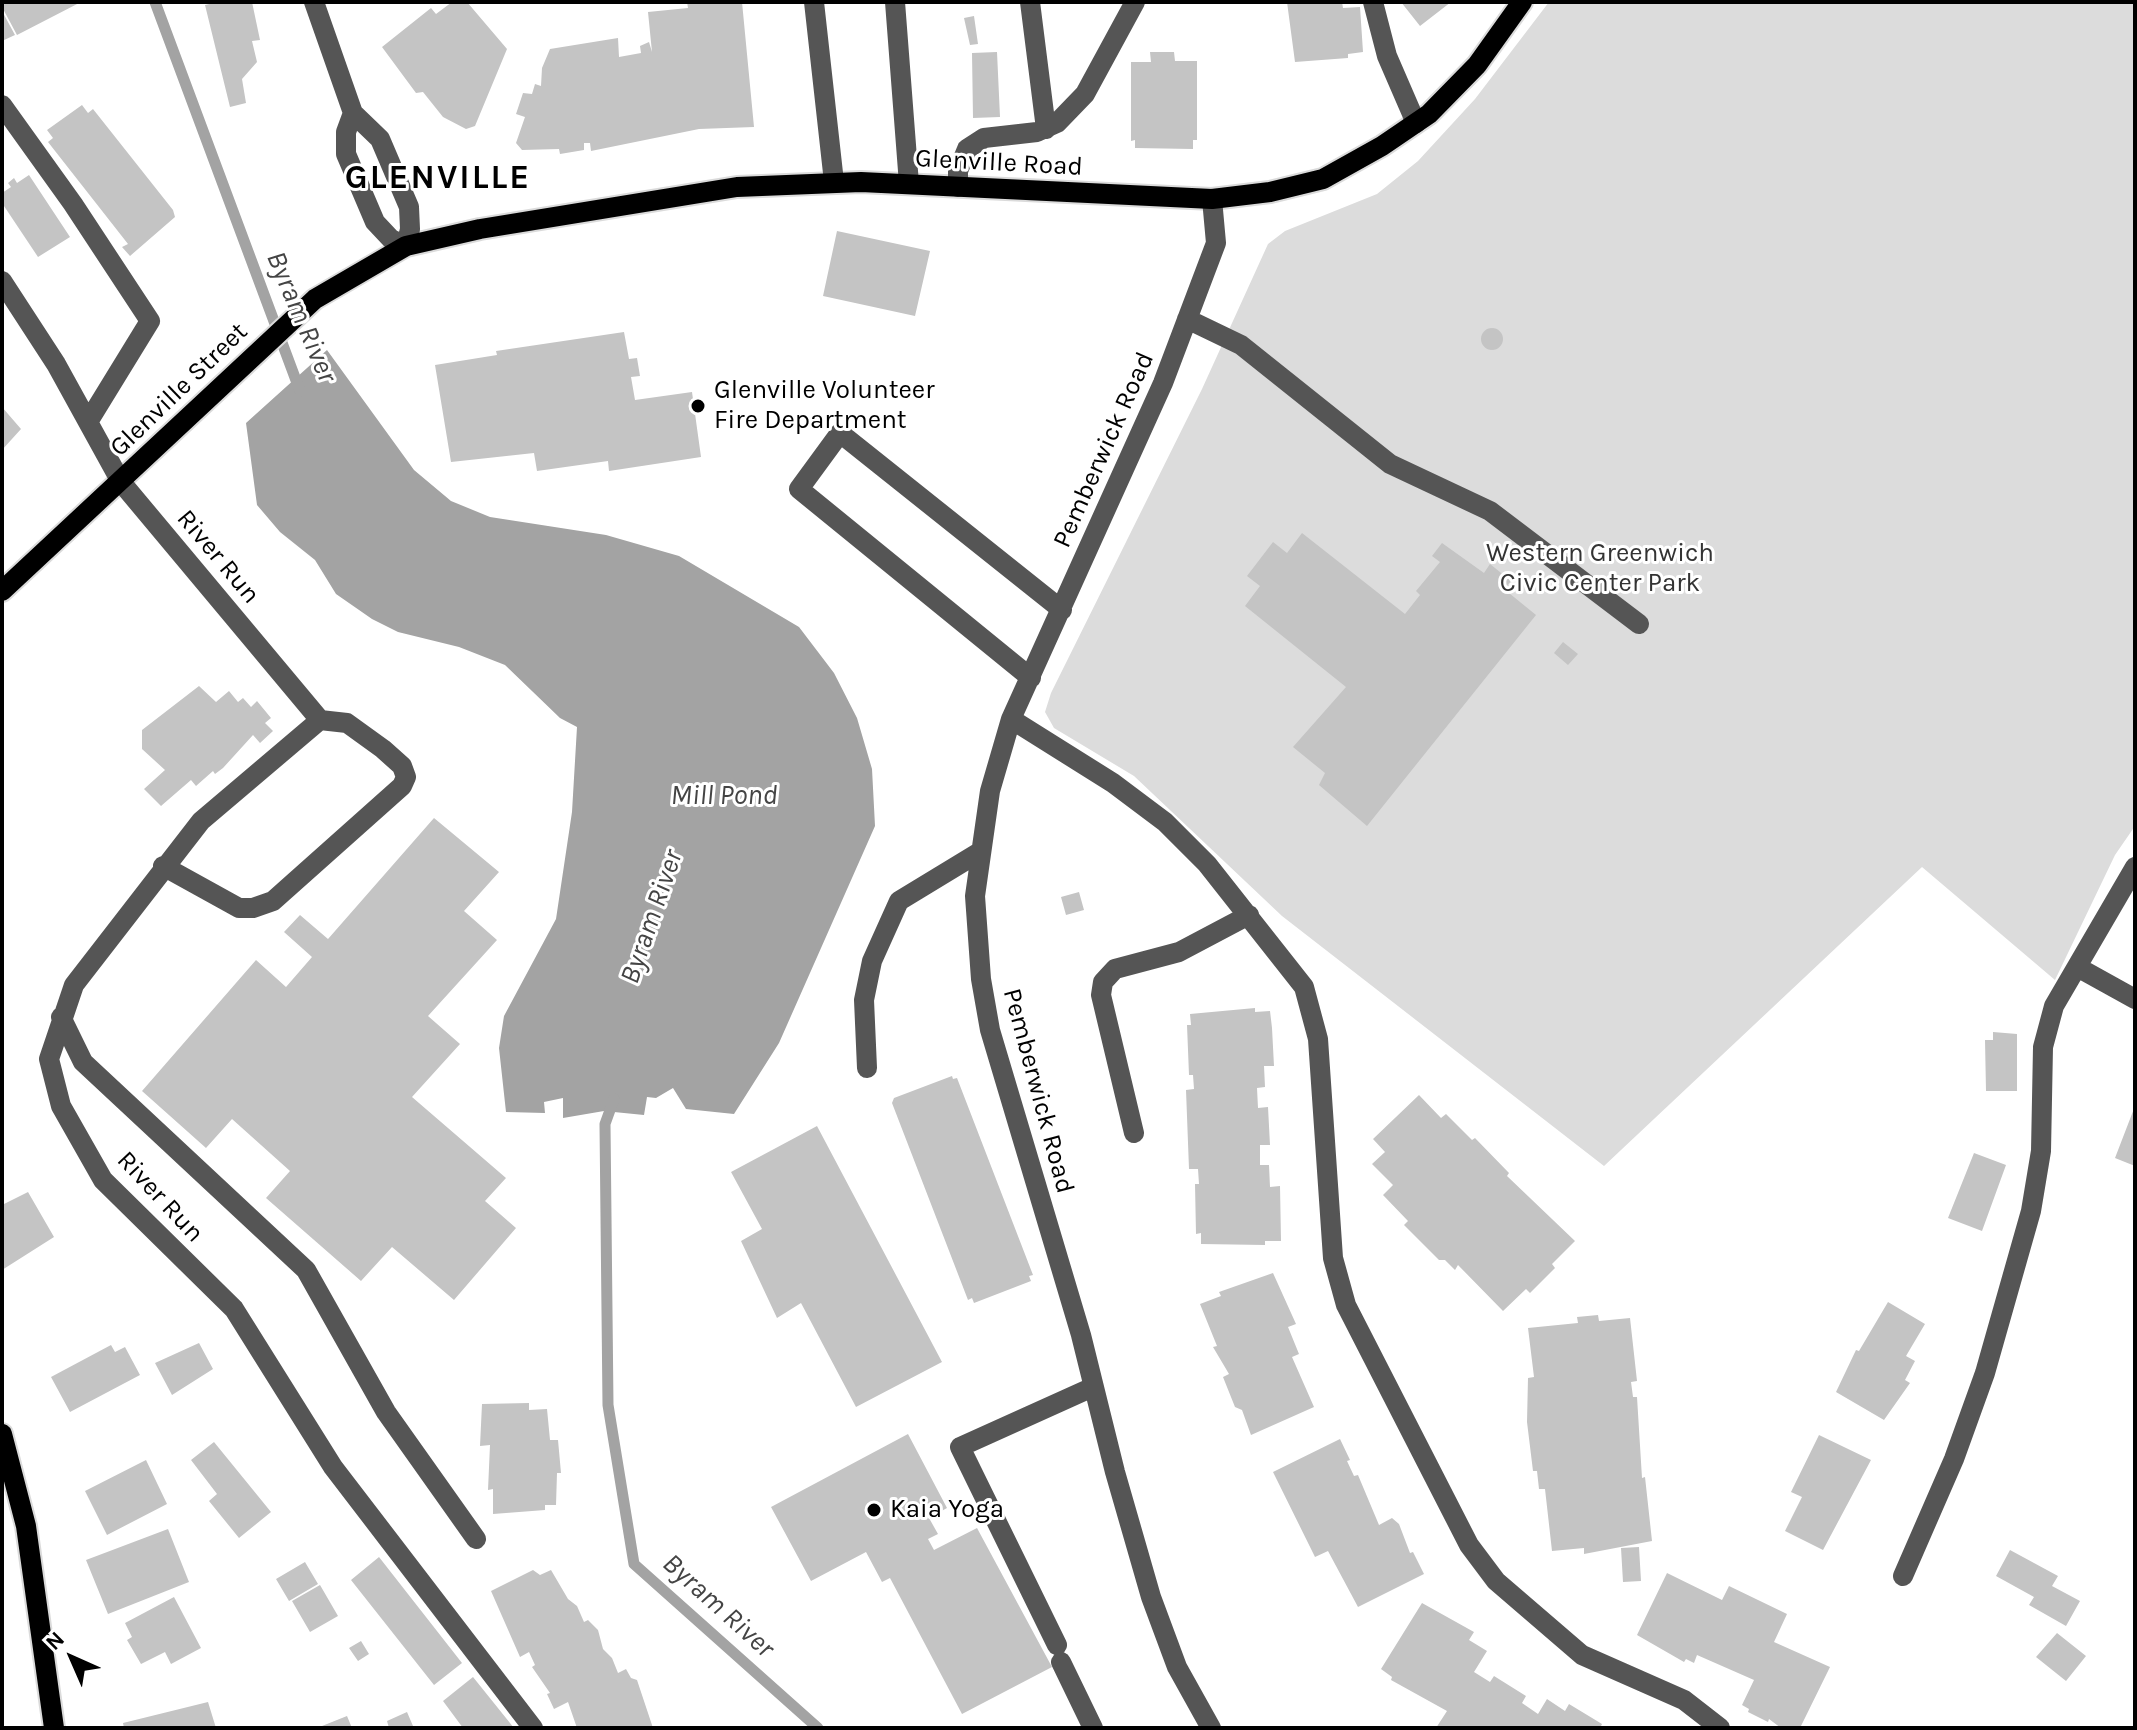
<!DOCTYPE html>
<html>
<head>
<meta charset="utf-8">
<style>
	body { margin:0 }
	#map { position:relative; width:2137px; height:1730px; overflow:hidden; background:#fff; font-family:Karla,sans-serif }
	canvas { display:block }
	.frame { position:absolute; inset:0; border:4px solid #000; pointer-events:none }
	.north { position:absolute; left:32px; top:1618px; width:80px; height:80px; -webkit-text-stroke:6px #fff; paint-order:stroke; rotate:315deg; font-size:22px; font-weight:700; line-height:32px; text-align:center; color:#000 }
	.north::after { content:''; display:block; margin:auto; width:28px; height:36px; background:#000; clip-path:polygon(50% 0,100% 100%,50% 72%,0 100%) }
</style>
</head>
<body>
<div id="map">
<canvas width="2137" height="1730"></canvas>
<div class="frame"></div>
<div class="north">N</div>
</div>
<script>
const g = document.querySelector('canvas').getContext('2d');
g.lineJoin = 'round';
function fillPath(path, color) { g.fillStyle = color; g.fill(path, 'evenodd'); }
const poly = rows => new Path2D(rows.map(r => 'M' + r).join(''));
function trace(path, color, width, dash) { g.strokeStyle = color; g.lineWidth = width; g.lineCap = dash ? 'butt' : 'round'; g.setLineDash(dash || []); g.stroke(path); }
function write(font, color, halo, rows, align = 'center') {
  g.font = font + ' Karla,sans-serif'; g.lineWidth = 6; g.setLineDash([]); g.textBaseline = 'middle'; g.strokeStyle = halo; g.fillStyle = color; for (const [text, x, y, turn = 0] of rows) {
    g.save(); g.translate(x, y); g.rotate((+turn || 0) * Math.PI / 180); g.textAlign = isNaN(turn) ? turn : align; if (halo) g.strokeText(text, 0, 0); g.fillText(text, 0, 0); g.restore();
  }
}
fillPath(poly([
	[1549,2,2135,2,2135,826,2115,855,2055,980,1922,867,1604,1166,1282,916,1134,776,1054,728,1045,712,1051,693,1202,389,1268,244,1285,231,1377,194,1418,161,1475,99]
]), '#dcdcdc');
fillPath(poly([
	[327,350,414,470,451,501,490,517,606,535,679,556,799,627,834,673,857,718,872,769,875,826,779,1043,734,1114,686,1109,673,1088,656,1098,647,1097,644,1115,604,1111,563,1118,563,1098,544,1102,545,1113,506,1112,499,1048,504,1016,556,919,572,812,577,727,560,718,505,665,459,647,398,632,372,619,336,594,315,560,280,532,257,505,246,423]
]), '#a3a3a3');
trace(poly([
	[155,2,300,391],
	[614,1099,605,1124,608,1405,634,1564,818,1728]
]), '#a3a3a3', 11);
fillPath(poly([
	[6,2,81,2,17,35,2,7],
	[218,2,252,2,260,40,252,41,257,62,242,79,246,103,230,107,205,5],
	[452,2,467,2,507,49,475,126,466,129,443,117,423,92,416,93,382,47,431,8,436,14],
	[687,2,742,2,754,127,699,129,591,151,590,143,584,143,584,150,560,154,559,149,522,150,516,143,525,117,516,114,523,93,532,94,535,84,541,86,542,68,550,49,618,38,619,57,641,53,640,46,649,42,652,52,648,12,688,8],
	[1287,2,1342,2,1343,8,1360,7,1363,52,1348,54,1348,58,1295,62],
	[1401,2,1451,2,1420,26],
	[2,11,15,35,2,41],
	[974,16,978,44,970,45,964,18],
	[997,52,1000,117,973,118,972,53],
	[1150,52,1174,52,1175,61,1197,61,1197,140,1193,140,1193,149,1135,148,1135,140,1131,141,1131,62,1151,62],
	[82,105,88,113,93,109,173,210,175,217,130,256,122,247,128,244,48,142,53,138,47,130],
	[29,175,70,237,38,257,2,203,2,193,11,187,8,183,14,178,17,183],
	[837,231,930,251,915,316,823,296],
	'1481 339a11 11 0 1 1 22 0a11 11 0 1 1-22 0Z',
	[624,332,629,359,637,358,640,376,631,377,635,400,692,392,701,457,609,471,608,461,537,471,534,453,451,462,435,365,497,355,496,351],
	[2,407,21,429,2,450],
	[1302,533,1405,614,1420,595,1416,591,1440,562,1432,556,1442,543,1484,573,1490,564,1511,581,1504,589,1536,615,1367,826,1319,785,1325,773,1293,747,1346,687,1245,606,1260,586,1247,576,1273,542,1287,553],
	[1563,642,1578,654,1568,665,1554,653],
	[199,686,216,702,229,691,238,702,243,698,251,707,257,701,271,718,265,723,273,731,260,743,253,735,223,768,215,774,213,771,196,786,191,780,161,806,144,789,165,770,142,749,142,730],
	[434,818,499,872,464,911,497,940,428,1016,460,1044,412,1097,506,1178,485,1201,516,1228,454,1300,392,1247,361,1281,266,1198,290,1171,232,1119,206,1148,142,1091,256,960,286,987,312,957,284,932,300,915,328,939],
	[1079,892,1084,910,1066,915,1061,897],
	[1255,1008,1255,1012,1270,1011,1272,1028,1274,1066,1264,1066,1265,1087,1257,1088,1258,1108,1268,1107,1270,1145,1260,1145,1260,1165,1269,1165,1270,1187,1280,1186,1281,1241,1265,1241,1265,1245,1201,1244,1201,1233,1196,1234,1195,1184,1199,1184,1198,1169,1189,1169,1186,1090,1194,1089,1193,1075,1189,1075,1187,1025,1191,1025,1190,1014],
	[1993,1032,2017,1034,2017,1091,1986,1091,1985,1040,1993,1040],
	[952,1076,953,1079,957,1078,1033,1275,1029,1276,1031,1281,974,1303,972,1298,968,1300,892,1103,894,1098],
	[1419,1095,1441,1118,1446,1114,1472,1140,1475,1138,1509,1173,1507,1176,1575,1241,1552,1264,1555,1268,1530,1293,1526,1289,1503,1311,1458,1265,1455,1270,1445,1260,1439,1260,1404,1225,1408,1221,1383,1195,1393,1185,1372,1164,1385,1152,1373,1139],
	[2135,1106,2135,1166,2115,1158],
	[817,1126,942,1362,856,1407,801,1303,777,1318,741,1241,762,1229,731,1172],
	[1974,1153,2006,1165,1982,1231,1948,1218],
	[28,1192,54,1237,2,1270,2,1205],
	[1273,1273,1296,1324,1288,1327,1299,1354,1292,1357,1314,1407,1251,1435,1242,1410,1235,1407,1223,1377,1229,1374,1213,1347,1217,1346,1200,1304,1221,1296,1219,1292],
	[1888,1302,1925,1324,1906,1356,1915,1361,1905,1380,1910,1383,1884,1420,1836,1392,1856,1350,1859,1351],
	[1598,1315,1599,1321,1630,1318,1637,1381,1631,1382,1633,1397,1637,1397,1642,1478,1645,1477,1652,1541,1584,1554,1584,1548,1552,1551,1545,1489,1539,1489,1537,1471,1533,1471,1527,1422,1528,1378,1534,1377,1528,1328,1578,1323,1577,1317],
	[199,1343,213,1369,172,1395,155,1363],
	[111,1345,115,1352,125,1347,140,1375,70,1412,51,1377],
	[529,1403,529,1410,547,1409,550,1440,558,1440,561,1473,557,1473,556,1505,545,1505,545,1510,493,1514,493,1489,488,1490,490,1445,480,1446,482,1404],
	[908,1434,947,1508,929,1518,938,1534,928,1539,934,1550,977,1528,1052,1667,962,1714,890,1578,882,1582,866,1552,811,1581,771,1507],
	[1819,1435,1871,1460,1823,1550,1785,1531,1802,1497,1791,1492],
	[1340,1439,1350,1460,1347,1461,1354,1476,1358,1475,1379,1525,1392,1518,1399,1524,1410,1553,1413,1552,1424,1574,1358,1607,1328,1551,1315,1557,1273,1472],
	[214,1442,271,1512,239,1538,209,1501,217,1494,191,1460],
	[146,1460,167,1504,107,1535,85,1491],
	[168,1529,189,1582,108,1614,86,1560],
	[1639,1547,1641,1581,1623,1582,1621,1548],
	[2010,1550,2058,1576,2052,1586,2080,1601,2066,1626,2029,1605,2034,1597,1996,1576],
	[379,1557,462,1663,434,1685,351,1580],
	[305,1562,318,1584,289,1601,276,1579],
	[533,1570,540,1575,551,1570,568,1599,577,1606,584,1622,588,1620,598,1630,603,1649,612,1658,618,1673,626,1669,631,1678,637,1680,653,1728,577,1728,568,1702,554,1709,547,1694,550,1693,532,1667,535,1665,529,1652,520,1657,491,1591],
	[1667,1573,1722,1600,1729,1586,1787,1614,1774,1642,1830,1667,1800,1728,1781,1728,1769,1719,1768,1722,1748,1712,1749,1709,1742,1705,1754,1680,1697,1655,1694,1663,1686,1659,1684,1662,1637,1635],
	[320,1585,338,1616,310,1632,292,1601],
	[174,1597,201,1648,171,1664,165,1652,141,1664,127,1640,132,1637,125,1623],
	[1422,1603,1474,1632,1469,1640,1487,1651,1474,1672,1490,1682,1494,1676,1526,1696,1522,1703,1538,1714,1547,1699,1565,1711,1569,1704,1602,1724,1600,1728,1436,1728,1447,1711,1391,1680,1392,1677,1381,1669],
	[2057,1633,2086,1656,2066,1681,2036,1657],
	[361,1641,369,1654,358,1661,349,1648],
	[473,1677,514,1728,463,1728,443,1701],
	[208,1702,216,1728,124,1728,123,1723],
	[407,1712,413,1726,389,1728,387,1721],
	[347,1716,352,1728,317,1728]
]), '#c4c4c4');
const major = poly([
	[2,591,315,299,406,246,480,229,737,187,861,182,1212,199,1270,192,1323,179,1382,146,1429,114,1477,65,1522,2],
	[2,1434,26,1526,54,1728]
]);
trace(major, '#dbdbdb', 24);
trace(poly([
	[314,2,353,113,380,139,409,207,410,229,406,246,391,239,375,222,346,154,346,132,353,113],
	[814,2,834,182],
	[895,2,909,184],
	[1030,2,1046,129],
	[1373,2,1387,56,1416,123],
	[2,105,73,204,150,321,88,422],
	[958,187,958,171,967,149,984,138,1037,132,1057,123,1085,94,1135,2],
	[2,281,56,364,121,482,320,720,201,821,74,985,49,1059,61,1106,103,1180,234,1309,333,1467,533,1728],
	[1187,319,1241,345,1390,464,1490,511,1639,624],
	[1031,678,799,489,840,433,1062,610],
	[1011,719,1113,783,1165,822,1207,864,1304,987,1318,1039,1333,1258,1346,1305,1469,1545,1496,1581,1582,1655,1684,1700,1720,1728],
	[163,866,239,908,253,908,273,901,402,786,406,777,402,766,383,749,347,723,320,720],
	[2079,968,2135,999],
	[61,1017,83,1062,306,1270,386,1412,476,1539],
	[867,1068,864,1000,872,961,899,901,978,853],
	[1134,1133,1101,995,1103,982,1115,969,1179,952,1249,915],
	[1903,1576,1954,1459,1985,1373,2031,1211,2041,1151,2043,1047,2054,1006,2135,867],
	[1057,1645,960,1447,1093,1387],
	[1061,1662,1093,1728],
	[1211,1728,1177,1667,1151,1597,1115,1472,1081,1335,990,1030,981,979,975,896,990,791,1011,719,1163,383,1216,243,1212,199]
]), '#555', 20);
trace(major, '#000', 20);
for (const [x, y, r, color] of [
	[698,406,8,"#000"],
	[874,1510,8,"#000"]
]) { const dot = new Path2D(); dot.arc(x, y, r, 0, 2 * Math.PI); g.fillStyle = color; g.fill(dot); trace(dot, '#fff', 3); }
write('26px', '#000', '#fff', [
	["Glenville Road",999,163,3],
	["Glenville Street",179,390,-44],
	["Pemberwick Road",1104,450,-66],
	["River Run",218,557,50],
	["Pemberwick Road",1038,1091,75],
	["River Run",160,1197,47]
]);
write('26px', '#000', '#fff', [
	["Glenville Volunteer",714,391],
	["Fire Department",714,421],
	["Kaia Yoga",890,1510]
], 'left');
write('26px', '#333', '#fff', [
	["Western Greenwich",1600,554],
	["Civic Center Park",1600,584]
]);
write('italic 28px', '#444', '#fff', [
	["Byram River",301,317,67],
	["Mill Pond",724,796],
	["Byram River",652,917,-71],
	["Byram River",718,1606,42]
]);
g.letterSpacing = '2px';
write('bold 34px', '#000', '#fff', [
	["GLENVILLE",438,178]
]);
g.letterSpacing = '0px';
</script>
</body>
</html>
